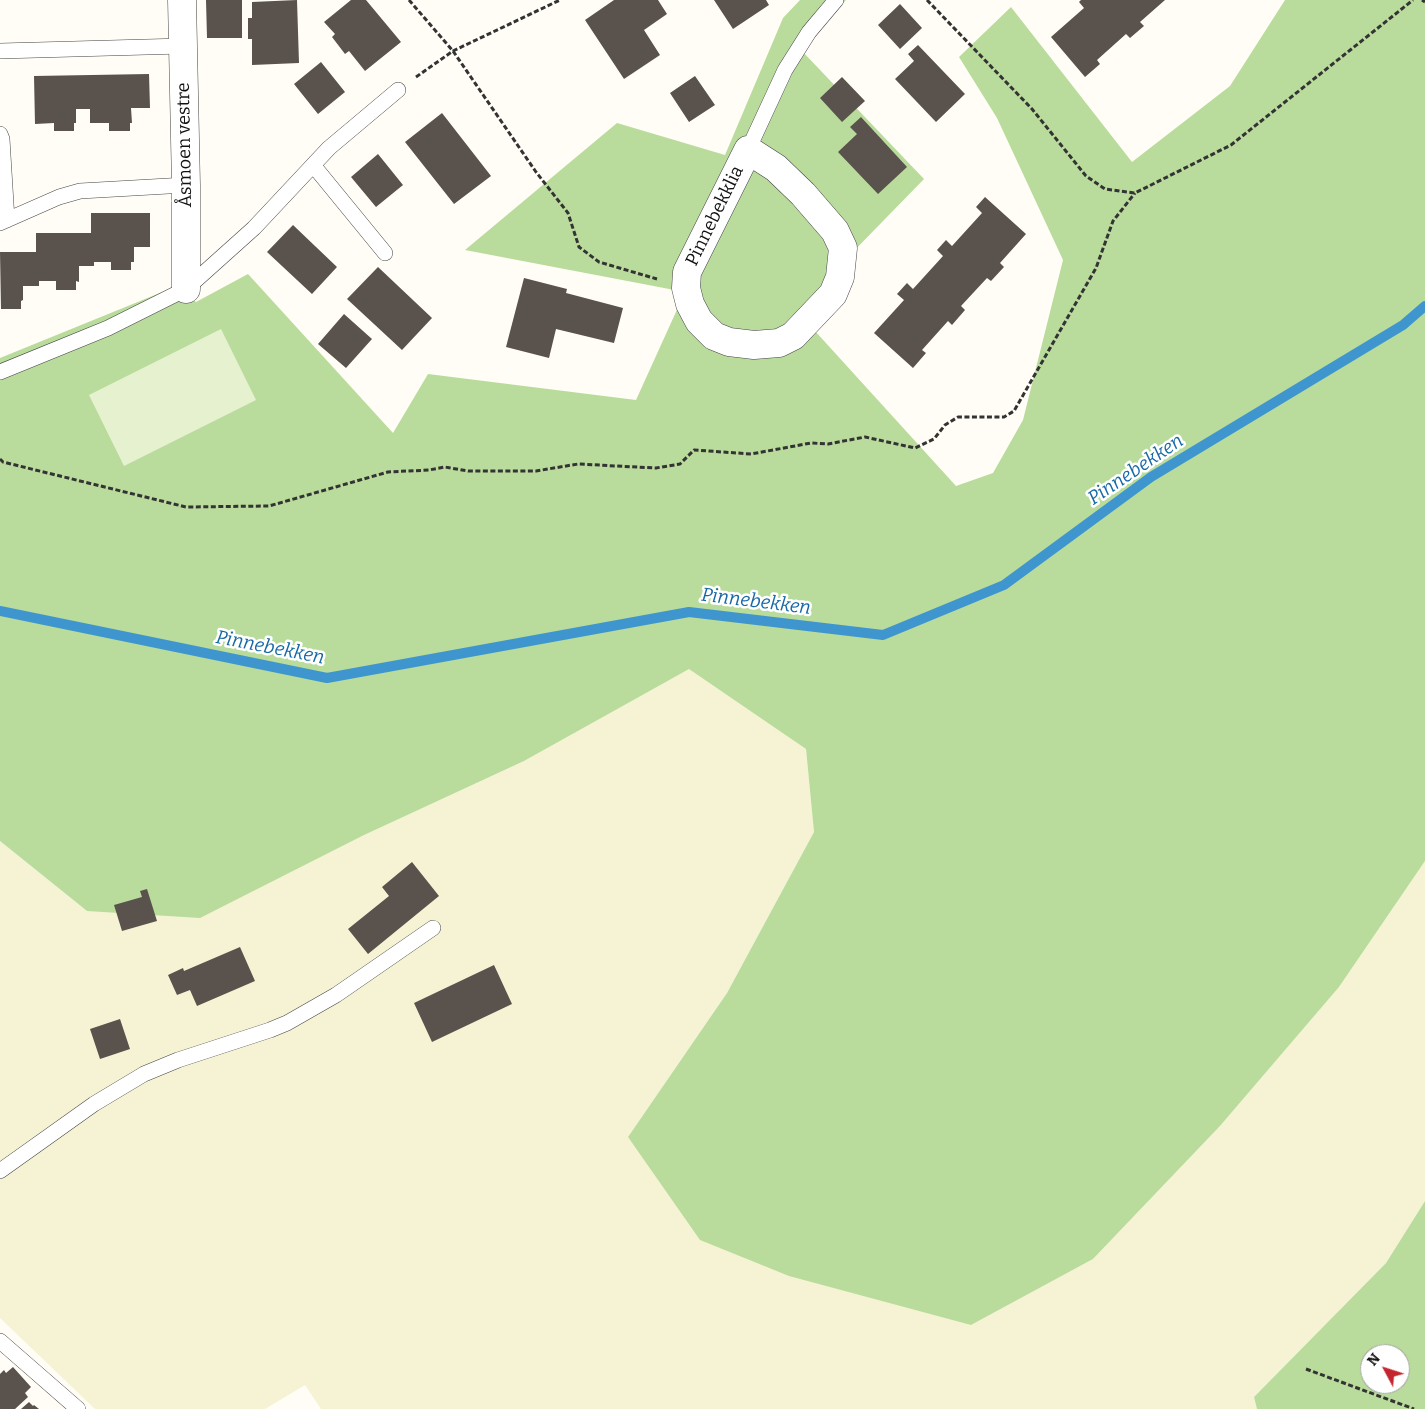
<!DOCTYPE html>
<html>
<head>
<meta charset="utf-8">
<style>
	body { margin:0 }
	#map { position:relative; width:1425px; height:1409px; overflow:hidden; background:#fffdf5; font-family:Bitter,serif }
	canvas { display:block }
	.north { position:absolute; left:1360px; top:1344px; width:50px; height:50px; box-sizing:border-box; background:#fff; border:1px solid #a0a0a0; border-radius:50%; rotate:310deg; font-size:14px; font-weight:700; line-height:20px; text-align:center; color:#111 }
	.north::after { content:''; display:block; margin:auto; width:18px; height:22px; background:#c4262e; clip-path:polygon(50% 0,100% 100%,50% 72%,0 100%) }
</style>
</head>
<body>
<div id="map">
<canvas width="1425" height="1409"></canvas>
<div class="north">N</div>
</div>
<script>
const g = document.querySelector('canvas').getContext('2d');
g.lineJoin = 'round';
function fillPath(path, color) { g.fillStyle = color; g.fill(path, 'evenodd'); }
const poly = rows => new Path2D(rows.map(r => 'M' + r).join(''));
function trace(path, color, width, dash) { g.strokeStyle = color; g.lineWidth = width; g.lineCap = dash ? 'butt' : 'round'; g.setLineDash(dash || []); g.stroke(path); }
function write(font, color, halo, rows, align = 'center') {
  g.font = font + ' Bitter,serif'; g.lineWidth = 5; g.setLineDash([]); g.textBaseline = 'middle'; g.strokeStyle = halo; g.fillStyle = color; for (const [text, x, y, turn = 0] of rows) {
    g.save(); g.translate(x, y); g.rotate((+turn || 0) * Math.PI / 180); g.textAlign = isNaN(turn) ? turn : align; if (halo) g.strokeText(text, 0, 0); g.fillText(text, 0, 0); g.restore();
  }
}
fillPath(poly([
	[689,668,806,749,814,832,727,993,628,1137,971,1325,1093,1259,1220,1126,1339,987,1425,861,1425,1201,1386,1263,1254,1397,1257,1409,321,1409,305,1385,265,1409,95,1409,0,1318,0,841,87,911,362,836,524,761]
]), '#f6f3d4');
fillPath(poly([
	[800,0,846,0,801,50,924,179,845,260,815,331,956,486,993,473,1023,420,1063,260,997,118,959,57,1011,7,1132,162,1230,86,1285,0,1425,0,1425,861,1339,987,1220,1126,1093,1259,971,1325,789,1276,700,1240,628,1137,727,993,814,832,806,749,689,669,524,761,362,836,200,918,87,911,0,841,0,358,177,286,196,302,248,274,393,433,428,374,636,400,685,292,465,250,617,123,725,155,783,18],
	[1425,1201,1425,1409,1257,1409,1254,1397,1386,1263],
	[1370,1354,1400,1354,1400,1384,1370,1384]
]), '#b9dc9c');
fillPath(poly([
	[221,329,256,400,124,466,89,395]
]), '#e6f2cf');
trace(poly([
	[0,611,327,678,689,612,883,635,1004,585,1151,477,1403,325,1425,306]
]), '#3f96cf', 10);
fillPath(poly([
	[206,0,242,0,242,38,207,38],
	[297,0,299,63,252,65,252,39,248,39,248,18,252,18,252,2],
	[351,0,366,0,401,42,365,71,349,51,345,54,332,37,335,34,324,22],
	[614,0,658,0,667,14,644,30,660,55,624,79,585,20],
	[714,0,766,0,769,5,733,29],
	[1081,0,1165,0,1140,22,1144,26,1130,38,1126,34,1097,60,1100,64,1085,77,1051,37,1084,8,1079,2],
	[900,4,922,28,900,49,878,25],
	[918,45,965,94,936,122,895,79,914,61,908,54],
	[321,62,345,92,318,114,294,84],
	[149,74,150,108,131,108,132,123,130,123,130,131,109,131,109,123,90,123,90,109,76,109,76,123,74,123,74,131,54,131,54,123,35,124,34,76],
	[695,76,715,105,689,122,670,93],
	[842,77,865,101,842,122,820,98],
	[442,113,491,176,454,204,405,142],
	[861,117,907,167,878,194,838,152,857,134,850,127],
	[378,154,403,185,376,207,351,177],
	[985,197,1026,234,1000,263,1004,267,991,281,987,278,961,306,965,310,952,325,948,321,922,350,926,353,913,368,874,333,904,300,897,294,907,283,913,289,943,256,937,250,946,240,952,246,982,213,976,207],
	[91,213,150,213,150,247,134,247,134,262,131,262,131,270,111,270,111,262,94,262,94,266,79,266,79,282,76,281,76,290,56,290,56,281,39,281,39,286,23,286,23,300,21,301,21,309,1,309,0,252,36,252,36,233,91,233],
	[293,225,337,267,312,294,267,252],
	[378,267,432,318,402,350,347,299],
	[524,278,567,289,566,293,623,308,614,343,556,329,549,358,506,347],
	[344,314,372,339,346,368,318,344],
	[412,862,439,896,368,954,348,929,389,896,382,887],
	[147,889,157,921,122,931,114,905,142,897,140,891],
	[240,947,255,981,197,1006,190,990,177,995,168,975,183,968,184,971],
	[494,965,512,1004,432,1042,414,1003],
	[120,1019,130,1049,100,1059,90,1029],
	[13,1367,31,1387,25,1393,28,1397,15,1409,0,1409,0,1374,4,1370,6,1373],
	[29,1402,33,1406,34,1405,39,1409,21,1409]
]), '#5a524d');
const lane = poly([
	[0,51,183,46],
	[0,134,2,139,7,220],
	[748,150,785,70,809,32,836,0],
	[313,165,385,253],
	[0,223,59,197,80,191,186,185],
	[0,372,108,328,186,289,254,228,329,148,398,90],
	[0,1171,94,1104,144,1074,178,1060,270,1030,287,1023,336,995,433,928],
	[0,1341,78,1409]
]);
const street = poly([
	[182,0,186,185,186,289],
	[748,150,776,168,803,194,835,231,843,248,840,277,833,294,793,336,779,343,754,345,729,342,714,336,699,321,690,304,686,288,687,272,748,150]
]);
trace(lane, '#444', 16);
trace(street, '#444', 29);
trace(poly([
	[409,0,453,51,536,172,568,213,579,247,599,262,657,279],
	[927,0,1032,109,1086,176,1105,189,1135,193,1231,145,1413,0],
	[1422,0,1425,2],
	[416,77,453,51,560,0],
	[0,459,3,462,186,507,269,506,388,472,429,470,445,467,468,471,536,471,578,464,656,468,680,464,694,450,751,454,811,443,828,444,865,437,915,448,934,439,945,425,958,417,1004,417,1014,411,1096,268,1113,221,1135,193],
	[1306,1369,1414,1409]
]), '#333', 3, [5, 2.5]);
trace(lane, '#fff', 15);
trace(street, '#fff', 28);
write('18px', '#111', '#fff', [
	["Åsmoen vestre",185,145,-91],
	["Pinnebekklia",715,216,-64]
]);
write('italic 19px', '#1768a6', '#fff', [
	["Pinnebekken",1136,470,-34],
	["Pinnebekken",756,602,7],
	["Pinnebekken",270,648,11]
]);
</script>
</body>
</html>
